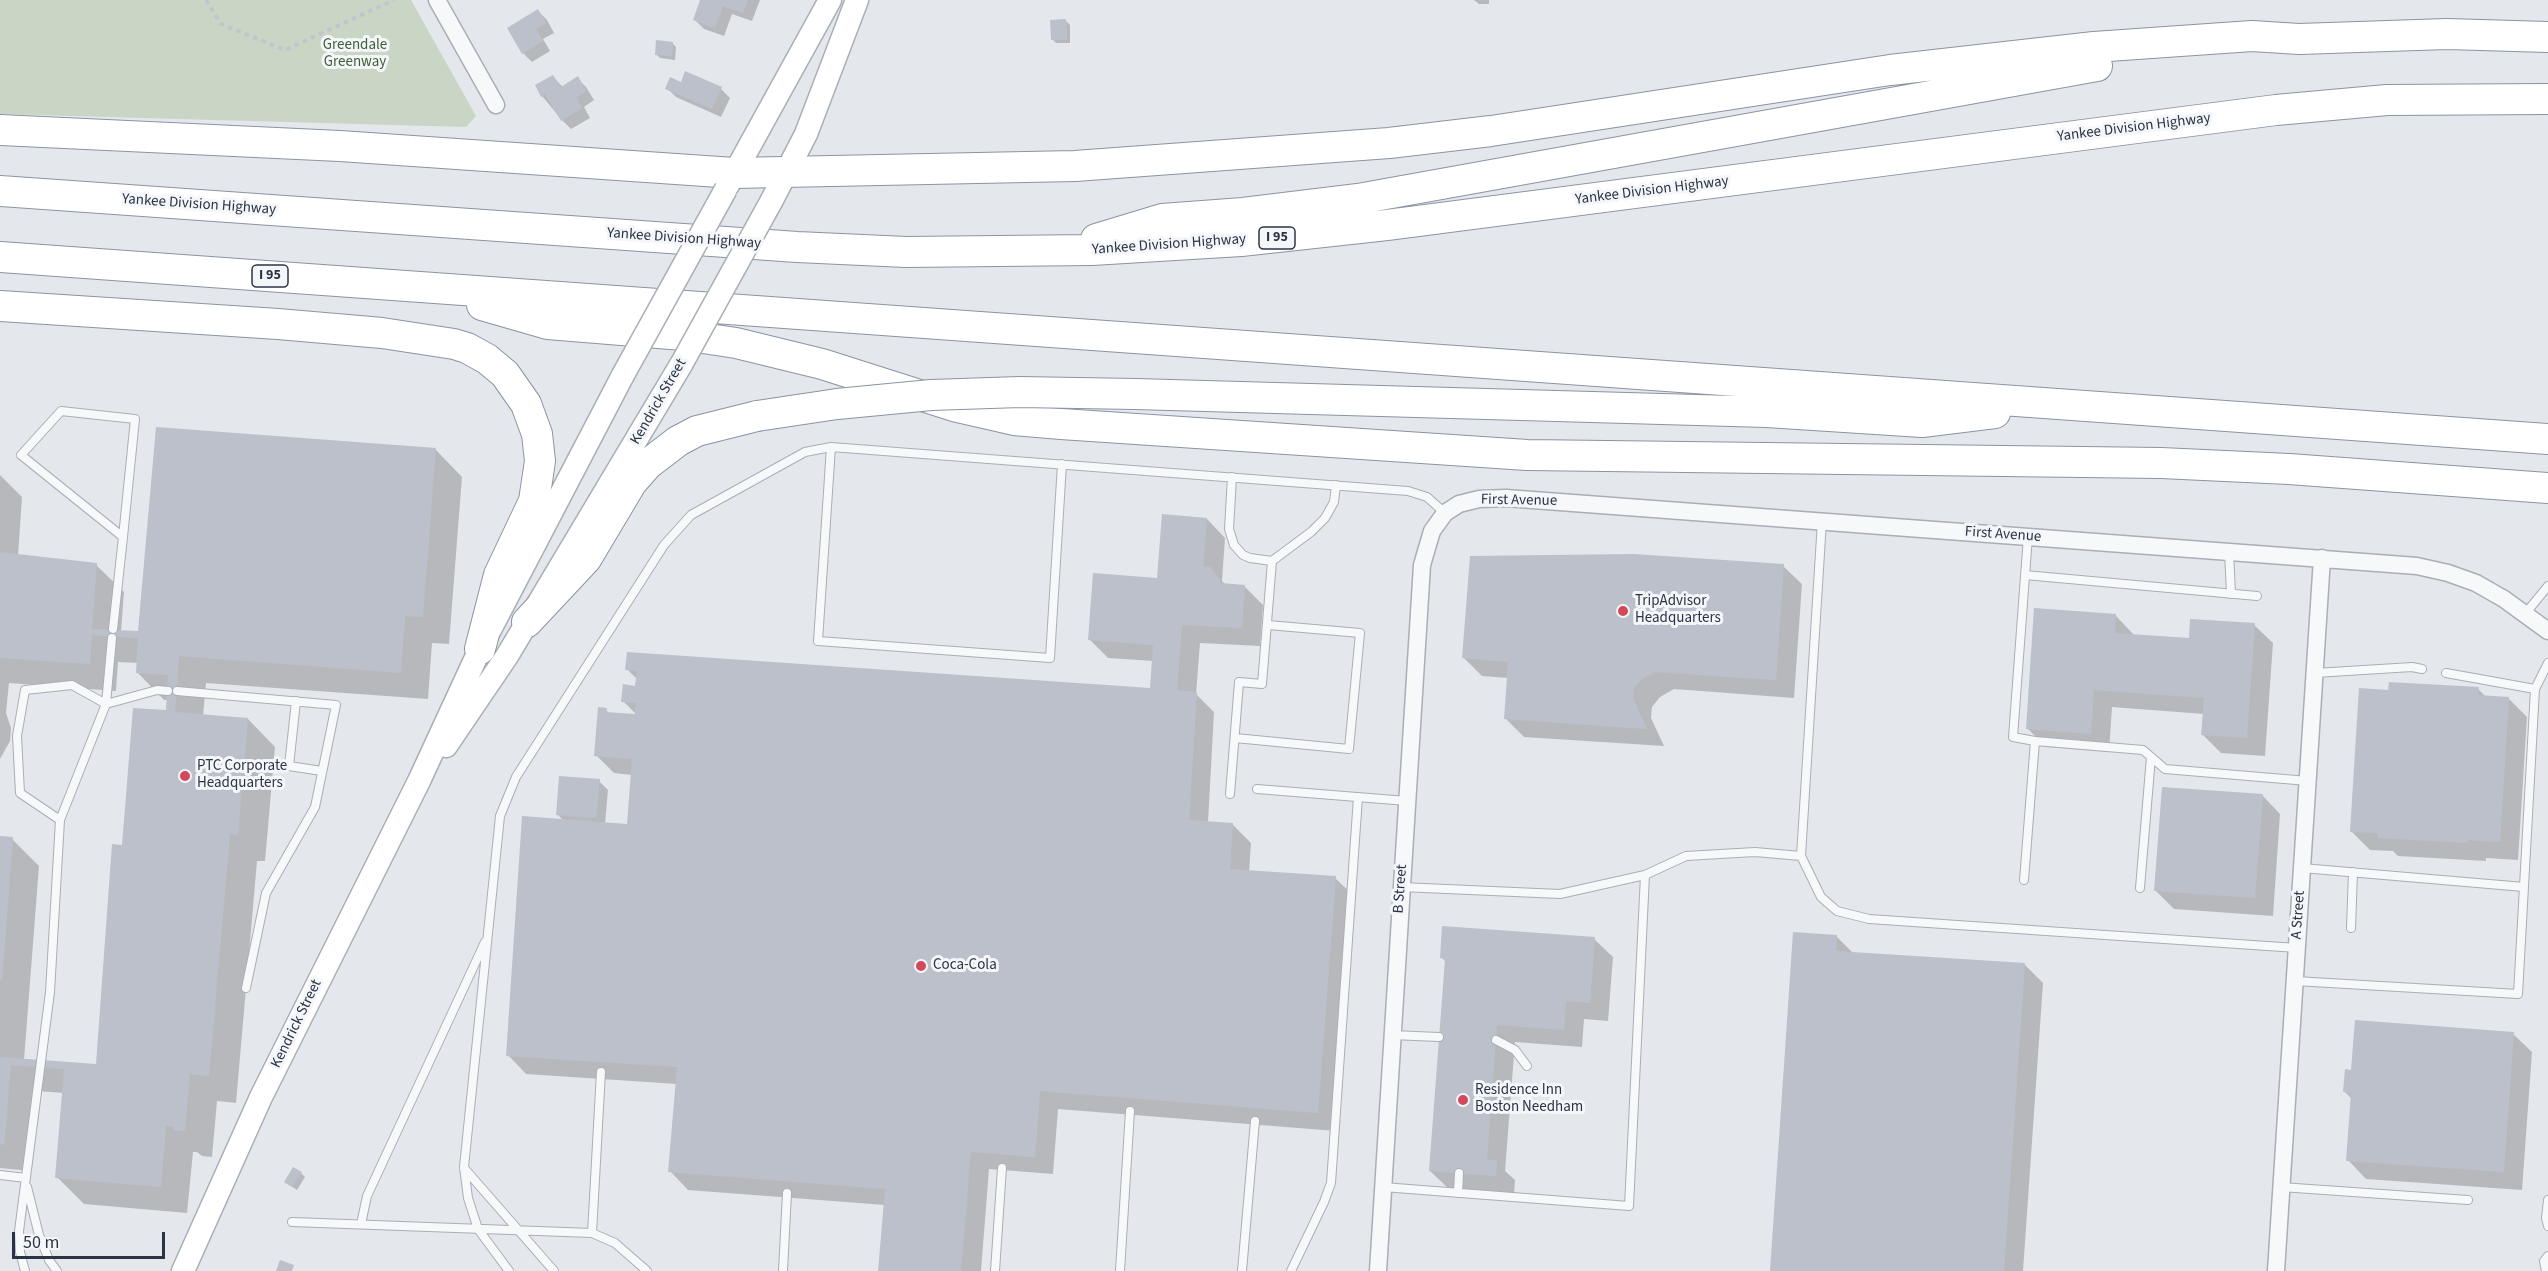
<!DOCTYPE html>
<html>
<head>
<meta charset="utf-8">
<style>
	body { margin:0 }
	#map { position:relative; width:2548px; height:1271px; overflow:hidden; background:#e4e7ec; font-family:"Source Sans 3",sans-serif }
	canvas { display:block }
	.scale { position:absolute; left:12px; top:1232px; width:153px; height:27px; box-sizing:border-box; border:3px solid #2b3445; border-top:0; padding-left:8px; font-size:18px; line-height:21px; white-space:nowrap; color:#2b3445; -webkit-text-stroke:4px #f4f6f9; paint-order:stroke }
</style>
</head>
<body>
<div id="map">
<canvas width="2548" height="1271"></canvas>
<div class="scale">50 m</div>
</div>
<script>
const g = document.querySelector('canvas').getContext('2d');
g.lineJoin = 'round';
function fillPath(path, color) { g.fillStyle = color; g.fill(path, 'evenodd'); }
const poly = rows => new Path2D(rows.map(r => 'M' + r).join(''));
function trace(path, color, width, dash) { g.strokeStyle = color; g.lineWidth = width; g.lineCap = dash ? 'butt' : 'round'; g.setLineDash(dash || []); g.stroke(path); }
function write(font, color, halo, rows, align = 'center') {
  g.font = font + ' "Source Sans 3",sans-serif'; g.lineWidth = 6; g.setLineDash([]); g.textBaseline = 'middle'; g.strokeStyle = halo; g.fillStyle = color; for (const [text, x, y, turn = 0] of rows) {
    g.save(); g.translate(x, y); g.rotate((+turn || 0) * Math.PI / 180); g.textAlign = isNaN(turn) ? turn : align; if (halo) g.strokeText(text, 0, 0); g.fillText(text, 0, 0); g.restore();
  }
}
fillPath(poly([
	[0,0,411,0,476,116,466,127,0,114]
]), '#c9d6c5');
fillPath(poly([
	[702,0,760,0,752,21,732,14,724,36,704,29,695,20],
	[1474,0,1489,0,1489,4,1479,4],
	[538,11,547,20,554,33,543,39,550,51,532,62,523,53],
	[1066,21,1070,25,1070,43,1056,43,1052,39],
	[672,43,676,47,675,60,660,58,656,54],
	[553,77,563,87,577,78,586,87,594,100,584,107,590,118,571,129,562,120,542,96],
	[667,88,721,89,730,98,721,117,676,97],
	[435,449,462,477,449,644,432,643,428,699,206,683,203,716,248,719,275,747,265,861,257,861,236,1103,217,1101,212,1157,202,1156,197,1152,193,1152,187,1213,84,1204,57,1177,64,1093,37,1091,31,1171,0,1168,0,838,12,839,39,866,24,1060,97,1065,124,846,167,712,168,700,164,700,137,672,138,663,118,662,116,691,9,683,6,713,11,728,10,741,0,759,0,475,22,497,18,556,96,565,124,592,121,632,140,633],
	[1207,519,1225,538,1222,581,1226,585,1245,587,1263,605,1260,646,1200,643,1196,694,1214,712,1208,822,1232,824,1251,843,1249,872,1335,878,1354,896,1336,1131,1058,1109,1053,1174,989,1169,981,1271,879,1271,885,1205,688,1190,670,1171,677,1084,526,1074,508,1055,564,821,558,815,599,781,608,790,605,824,628,826,632,775,614,773,596,755,606,710,610,714,638,716,623,701,636,687,637,679,627,669,1151,690,1153,661,1108,658,1089,639,1159,580],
	[1783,566,1802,584,1794,698,1674,689,1660,697,1652,707,1651,718,1664,746,1524,737,1505,718,1508,678,1482,676,1464,658],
	[2115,615,2134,635,2190,640,2254,625,2273,643,2265,756,2221,753,2203,735,2204,714,2112,707,2109,752,2046,747,2027,728],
	[2478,689,2486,697,2508,698,2527,717,2518,860,2486,858,2486,861,2398,856,2393,851,2370,850,2351,831,2390,691],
	[2262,795,2280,814,2273,916,2174,909,2156,891],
	[1836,936,1853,953,2025,965,2043,983,2023,1271,1771,1271],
	[1594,939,1613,957,1608,1021,1584,1019,1582,1047,1515,1042,1505,1171,1515,1180,1514,1194,1449,1189,1430,1171,1446,962,1442,958],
	[2513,1034,2532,1052,2522,1190,2366,1179,2348,1160,2352,1099,2345,1092],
	[301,1173,305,1177,297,1190,285,1182]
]), '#0003');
fillPath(poly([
	[700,0,748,0,743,13,723,6,715,28,693,20],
	[538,9,546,23,536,29,543,41,522,54,507,28],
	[1066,19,1067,40,1051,40,1050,20],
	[656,40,673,42,672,56,655,55],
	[685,71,722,87,712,109,665,89,670,77,681,82],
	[553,75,561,87,578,76,586,91,576,97,582,108,561,121,545,94,541,97,535,85],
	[156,427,436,448,423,617,405,616,401,673,179,656,175,712,248,718,238,835,230,834,209,1076,190,1074,185,1131,173,1130,173,1126,166,1126,161,1187,55,1178,64,1069,11,1065,4,1145,0,1144,0,1057,96,1064,112,844,122,845,133,708,166,710,168,675,136,673,138,638,92,635,90,664,0,658,0,552,97,563,92,629,138,631],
	[1162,514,1207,518,1203,566,1210,567,1220,580,1220,583,1245,585,1242,628,1182,625,1177,690,1197,692,1189,820,1233,823,1230,869,1336,876,1318,1113,1040,1091,1035,1157,971,1152,961,1271,878,1271,885,1189,668,1172,677,1067,506,1056,522,816,627,824,632,759,594,756,598,707,607,708,606,712,635,714,636,703,621,702,623,684,635,686,637,671,625,670,627,652,1150,688,1153,645,1088,640,1093,573,1157,578],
	[1634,554,1784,564,1776,680,1655,672,1642,679,1634,688,1633,698,1647,729,1504,719,1508,662,1462,658,1470,556],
	[2034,608,2116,614,2115,633,2189,638,2190,619,2255,623,2247,738,2201,735,2204,698,2094,690,2091,734,2026,729],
	[2389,682,2479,687,2478,695,2509,697,2500,842,2468,840,2468,843,2378,838,2378,833,2350,832,2359,688,2388,690],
	[559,776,600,779,596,818,556,815],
	[2162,787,2263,794,2255,898,2154,891],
	[0,836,13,837,2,981,0,981],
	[1442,926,1595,937,1590,1003,1566,1001,1564,1030,1497,1025,1487,1160,1497,1160,1496,1176,1429,1171,1445,959,1440,958],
	[1793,932,1837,935,1836,951,2025,963,2004,1271,1770,1271],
	[2355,1020,2514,1032,2504,1172,2346,1161,2351,1093,2343,1092,2345,1069,2351,1070],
	[293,1167,302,1172,292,1187,284,1182],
	[280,1260,294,1265,292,1271,276,1271]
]), '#bbc0ca');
const lane = poly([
	[831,447,818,641,1050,658,1062,464],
	[1232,477,1229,529,1234,545,1243,555,1250,558,1272,561,1311,532,1325,518,1334,502,1336,485],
	[2028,536,2013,737,2035,741],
	[2229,551,2231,594],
	[2025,575,2257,596],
	[2525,614,2548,586],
	[113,629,123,537,135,419,61,411,21,455,123,537],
	[112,638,106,704,157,690,168,691],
	[2315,673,2412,667,2422,669],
	[2446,673,2535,689],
	[177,691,336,705,315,807,266,893,246,988],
	[296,701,289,766,322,771],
	[1235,738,1349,749,1360,633,1268,625],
	[1257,789,1407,801],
	[1230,794,1239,682,1262,684,1272,561],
	[1801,856,1821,897,1837,911,1869,919,2297,948],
	[2302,868,2524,887],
	[1645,875,1686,856,1755,852,1801,856,1822,521],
	[2024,880,2035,741,2143,750,2165,769,2308,781],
	[2140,888,2151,757],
	[2351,928,2353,872],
	[2295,981,2518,994,2535,689,2548,663],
	[1392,1035,1439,1037],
	[1496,1040,1515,1050,1527,1066],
	[464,1168,554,1271],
	[0,1175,26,1178],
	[27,1187,39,1235,49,1260,57,1271],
	[1383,1187,1629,1206,1645,875,1560,894,1401,887],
	[2281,1187,2468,1200],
	[1458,1193,1459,1173],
	[2548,1200,2546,1218,2548,1226],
	[292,1222,592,1233,615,1243,647,1271],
	[361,1224,367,1196,485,942],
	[592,1233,601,1072],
	[25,1271,20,1252,19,1231,50,992,60,820,106,704,72,685,25,690,17,736,20,793,60,820],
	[509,1271,478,1229,468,1198,464,1167,500,816,516,777,664,545,691,515,805,452,831,447,1408,491,1427,497,1445,513],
	[783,1271,787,1193],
	[995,1271,1002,1168],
	[1120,1271,1130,1111],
	[1242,1271,1255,1121],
	[1291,1271,1324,1202,1331,1183,1358,797],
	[2546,1271,2544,1261,2548,1256]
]);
const street = poly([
	[437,0,496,105],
	[1378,1271,1422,565,1432,531,1445,513,1459,504,1479,499,1506,498,2417,566,2448,573,2476,583,2504,599,2548,631],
	[2276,1271,2322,558]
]);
const secondary = poly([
	[728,185,830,0],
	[772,200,806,134,857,0],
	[446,746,507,656,682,363],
	[183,1271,261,1097,419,781,480,649,623,375]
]);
const highway = poly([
	[0,130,340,146,734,173,1075,166,1389,143,1491,131,1890,70,2094,47,2252,36,2299,39,2447,34,2548,37],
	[0,191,797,247,906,252,1092,250,1241,241,1387,225,2276,110,2387,100,2548,99],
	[1096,239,1162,219,1243,213,1358,199,2097,66],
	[0,257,2548,439],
	[482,305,548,324,683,335,736,343,822,364,957,407,1014,420,1061,424,1527,455,2161,463,2289,469,2548,488],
	[0,306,278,324,382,333,454,344,467,348,487,359,505,374,526,404,537,434,540,461,534,501,499,575,480,649],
	[1135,394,1767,412,1922,422,1995,413],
	[527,622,586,559,632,482,648,464,678,441,697,431,757,416]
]);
trace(lane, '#a9aeb7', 10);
trace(street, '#a9aeb7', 19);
trace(secondary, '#a9aeb7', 25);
trace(highway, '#8b94a3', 32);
trace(poly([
	[206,0,221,24,285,50,394,0]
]), '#c2c5cb', 4, [4.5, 4.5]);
trace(lane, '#f7f8fa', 8);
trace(street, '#f7f8fa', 16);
trace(secondary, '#fff', 22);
trace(highway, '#fff', 30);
const secondaryBridge = poly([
	[682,363,772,200],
	[623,375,726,189]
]);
const highwayBridge = poly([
	[757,416,837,404,931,395,1020,392,1135,394]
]);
trace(secondaryBridge, '#a9aeb7', 25, []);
trace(highwayBridge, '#8b94a3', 32, []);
trace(secondaryBridge, '#fff', 22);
trace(highwayBridge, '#fff', 30);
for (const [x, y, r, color] of [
	[1623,611,6,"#d1495b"],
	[185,776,6,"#d1495b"],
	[921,966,6,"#d1495b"],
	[1463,1100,6,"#d1495b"]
]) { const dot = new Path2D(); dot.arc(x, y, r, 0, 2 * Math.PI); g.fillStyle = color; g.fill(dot); trace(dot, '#f4f6f9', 2); }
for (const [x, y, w] of [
	[1277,238,36],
	[270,276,36]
]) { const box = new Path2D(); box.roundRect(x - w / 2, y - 11, w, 22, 4.5); g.fillStyle = '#f4f6f9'; g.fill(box); trace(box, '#2b3445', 1.5); }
write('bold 14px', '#2b3445', null, [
	["I 95",1277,238],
	["I 95",270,276]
]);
write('15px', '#3f6138', '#f4f6f9', [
	["Greendale",355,46],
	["Greenway",355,63]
]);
write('15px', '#2b3445', '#f4f6f9', [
	["Yankee Division Highway",2134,128,-7],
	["Yankee Division Highway",1652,191,-7],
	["Yankee Division Highway",199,205,4],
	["Yankee Division Highway",684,239,4],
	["Yankee Division Highway",1169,245,-4],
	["Kendrick Street",659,402,-60],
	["First Avenue",1519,501,1],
	["First Avenue",2003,535,4],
	["B Street",1401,889,-86],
	["A Street",2299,915,-86],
	["Kendrick Street",297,1024,-64]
]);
write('15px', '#2b3445', '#f4f6f9', [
	["TripAdvisor",1635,602],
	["Headquarters",1635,619],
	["PTC Corporate",197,767],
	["Headquarters",197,784],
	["Coca-Cola",933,966],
	["Residence Inn",1475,1091],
	["Boston Needham",1475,1108]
], 'left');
</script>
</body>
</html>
